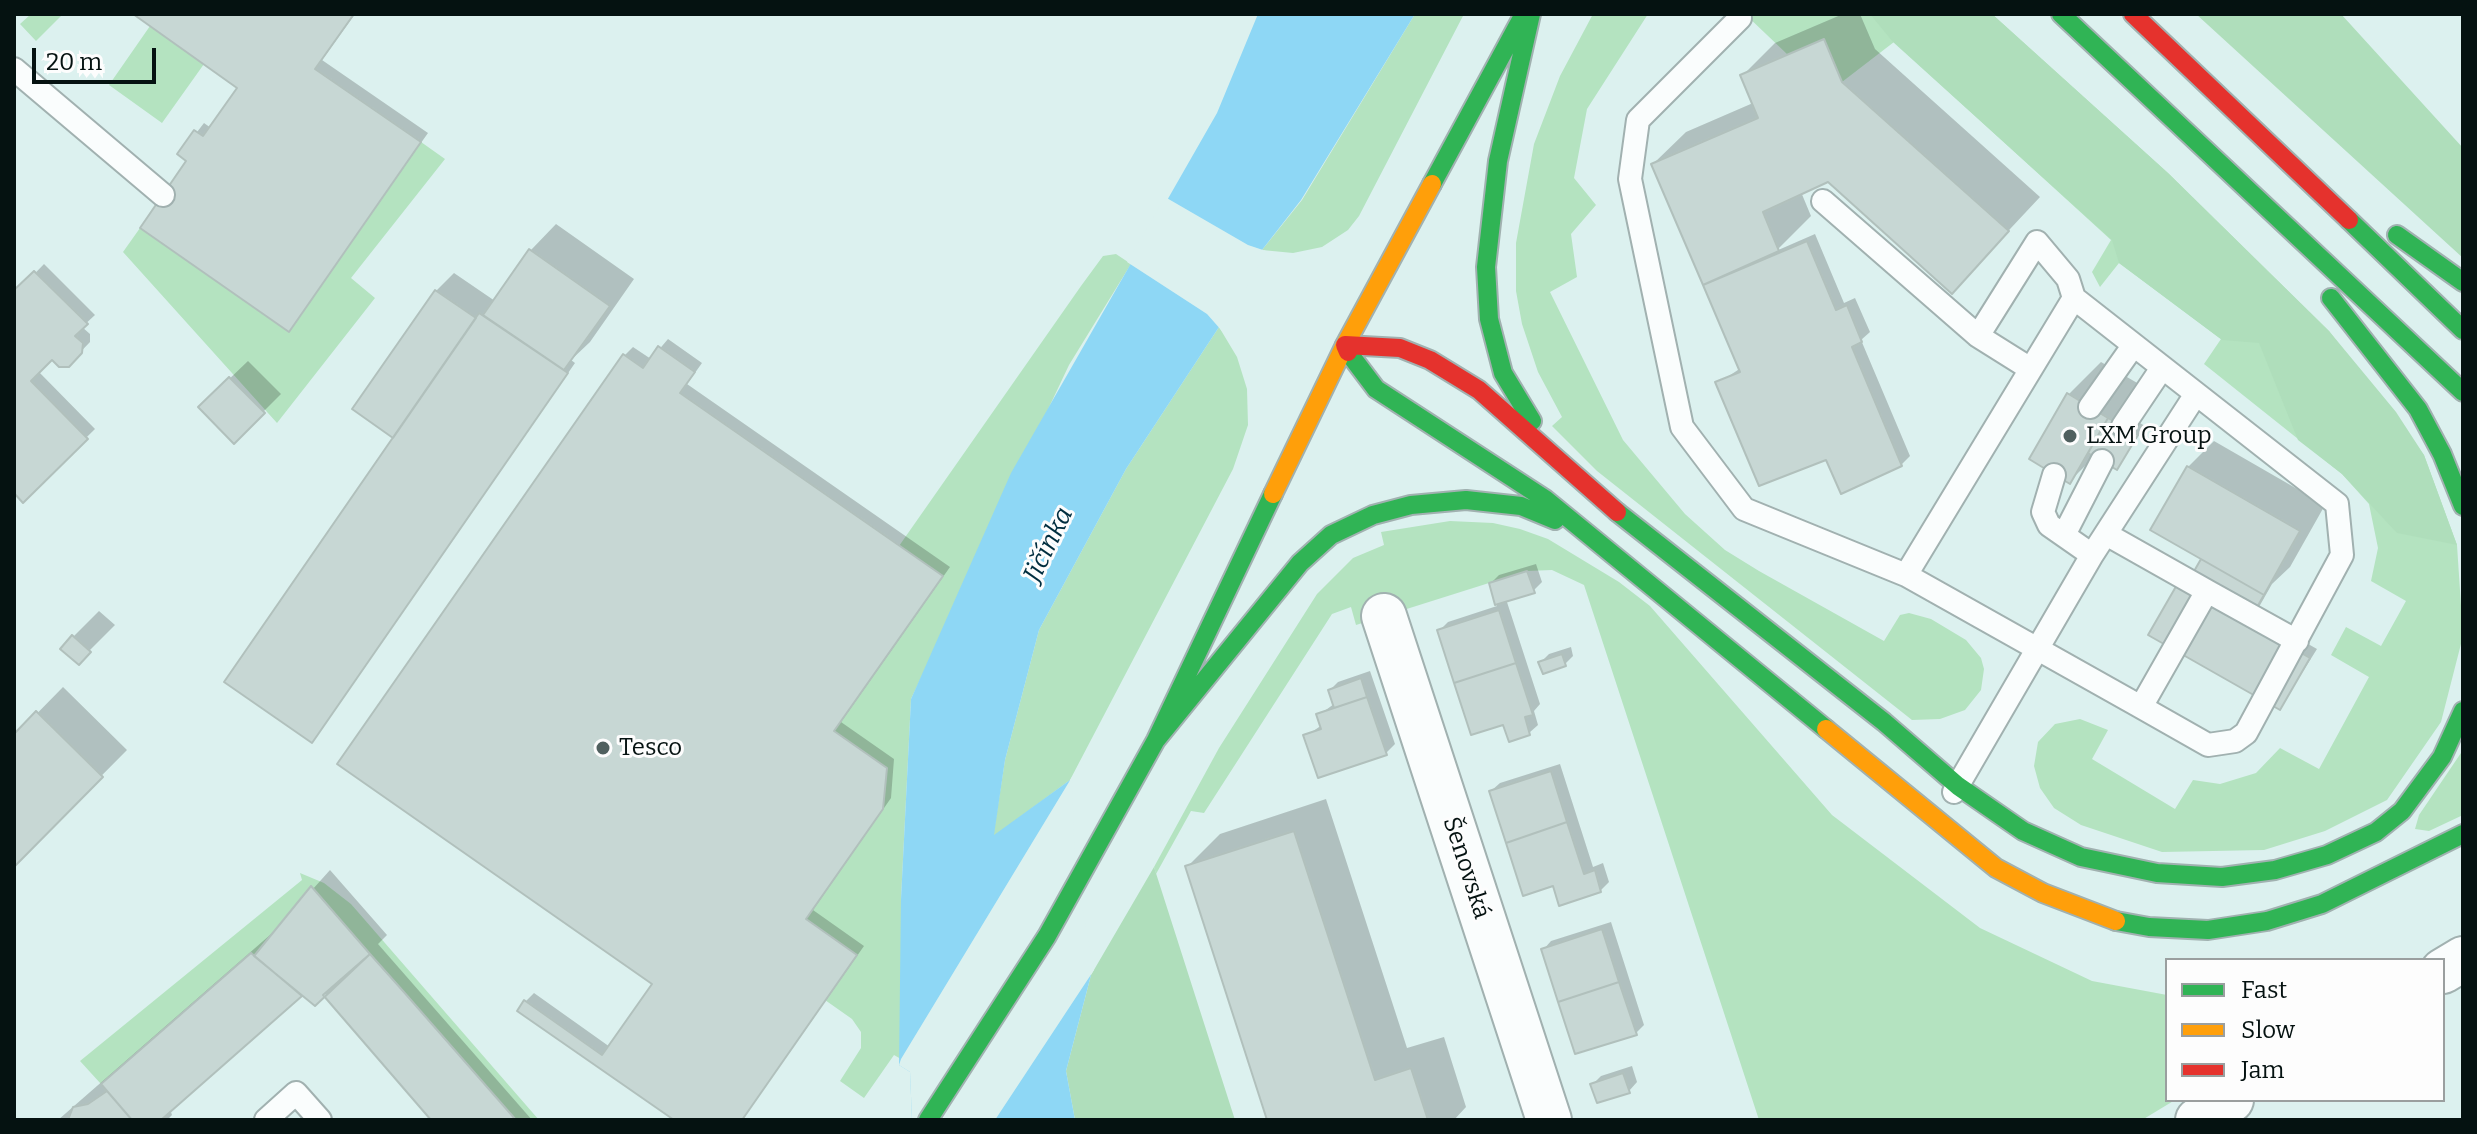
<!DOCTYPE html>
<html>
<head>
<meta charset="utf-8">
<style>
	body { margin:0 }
	#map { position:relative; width:2477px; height:1134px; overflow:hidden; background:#dcf1ef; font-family:Bitter,serif }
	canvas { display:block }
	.frame { position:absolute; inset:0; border:16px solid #051211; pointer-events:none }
	.legend { position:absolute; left:2165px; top:958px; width:280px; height:144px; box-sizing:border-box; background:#fdfdfd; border:2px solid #9a9f9f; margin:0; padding:10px 14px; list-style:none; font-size:24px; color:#051211 }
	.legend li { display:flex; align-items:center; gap:16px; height:40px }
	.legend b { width:40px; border:2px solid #9a9f9f }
	.scale { position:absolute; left:32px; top:48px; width:124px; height:36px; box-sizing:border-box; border:4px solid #051211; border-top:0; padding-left:10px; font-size:24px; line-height:28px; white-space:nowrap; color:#051211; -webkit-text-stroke:6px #fdfdfd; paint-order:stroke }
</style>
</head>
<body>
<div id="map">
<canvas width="2477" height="1134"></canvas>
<div class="frame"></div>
<ul class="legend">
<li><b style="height:10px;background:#30b455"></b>Fast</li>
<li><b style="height:10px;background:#ff9f0a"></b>Slow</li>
<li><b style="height:10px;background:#e5322d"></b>Jam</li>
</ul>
<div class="scale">20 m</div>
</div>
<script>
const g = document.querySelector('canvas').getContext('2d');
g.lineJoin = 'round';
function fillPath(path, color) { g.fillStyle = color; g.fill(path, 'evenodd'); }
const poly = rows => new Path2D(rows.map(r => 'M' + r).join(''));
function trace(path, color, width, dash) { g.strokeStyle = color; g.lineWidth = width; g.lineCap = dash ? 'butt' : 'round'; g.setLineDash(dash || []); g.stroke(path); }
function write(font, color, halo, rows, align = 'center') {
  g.font = font + ' Bitter,serif'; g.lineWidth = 6; g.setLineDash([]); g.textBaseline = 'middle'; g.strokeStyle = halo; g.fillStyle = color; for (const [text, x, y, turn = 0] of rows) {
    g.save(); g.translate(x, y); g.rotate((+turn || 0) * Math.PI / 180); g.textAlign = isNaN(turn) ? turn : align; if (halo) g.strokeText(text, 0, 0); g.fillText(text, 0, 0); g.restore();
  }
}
fillPath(poly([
	[31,14,63,14,36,41,20,24],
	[1415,14,1464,14,1359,216,1348,230,1322,247,1293,253,1262,250,1302,200],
	[1593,14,1648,14,1587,109,1574,178,1596,205,1571,234,1577,277,1550,292,1623,440,1685,514,1725,550,1759,571,1884,641,1900,615,1909,613,1931,619,1966,640,1981,658,1984,669,1981,690,1965,710,1940,719,1912,720,1597,471,1552,426,1562,417,1538,372,1522,324,1516,291,1516,243,1534,144,1560,76],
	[1745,14,1992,14,2168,173,2329,331,2424,455,2457,545,2463,636,2441,722,2387,800,2325,831,2264,850,2162,852,2081,825,2054,808,2040,788,2034,766,2038,742,2055,724,2080,719,2108,730,2092,759,2175,809,2193,780,2220,784,2256,773,2280,748,2319,769,2369,677,2331,655,2346,627,2381,646,2406,601,2371,581,2378,548,2369,504,2342,474,2204,364,2221,339,2119,263,2100,287,2092,272,2111,240,1894,42,1842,82,1824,39,1788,55],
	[150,26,204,64,162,123,109,85],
	[421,142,445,159,351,278,375,298,277,423,123,252,140,228,289,331],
	[1116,254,1131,264,1069,365,911,699,901,899,901,1059,894,1055,864,1098,840,1081,861,1048,861,1032,852,1019,825,1000,806,919,834,731,942,576,899,546,1081,286,1103,256],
	[1219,327,1237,357,1247,389,1248,425,1233,469,1070,780,993,837,1005,760,1039,630,1126,469],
	[1450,521,1493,523,1520,529,1548,539,1619,582,1650,606,1832,815,1980,928,2092,981,2167,995,2167,1100,2175,1100,2142,1120,1759,1120,1584,585,1552,570,1527,571,1356,625,1351,607,1332,614,1204,813,1191,811,1156,874,1154,867,1219,748,1317,594,1353,558,1384,545,1381,532],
	[2463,750,2463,815,2429,831,2415,829,2419,815],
	[300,873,324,883,351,904,539,1120,516,1120,311,887,254,956,250,953,101,1084,80,1061,302,880]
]), '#b4e3c0');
fillPath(poly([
	[1870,14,1992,14,2168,173,2329,331,2396,412,2424,455,2457,545,2397,533,2342,474,2298,440,2259,343,2222,340,2119,263,2112,240,1893,42],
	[2196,14,2341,14,2463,148,2463,258],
	[1154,867,1235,1120,1075,1120,1066,1071,1091,975]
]), '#afdebb');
fillPath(poly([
	[1258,14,1415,14,1301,200,1262,250,1219,327,1126,469,1039,630,1005,760,994,835,1070,780,1071,870,1091,975,1066,1071,1075,1120,912,1120,910,1072,899,1065,901,899,911,699,1011,473,1217,113]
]), '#8ed7f5');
fillPath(poly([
	[1165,197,1248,245,1266,251,1222,331,1207,314,1127,262],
	[1072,777,1075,870,1094,970,995,1120,912,1120,910,1072,899,1065,901,1059]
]), '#dcf1ef');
fillPath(poly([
	[137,14,355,14,322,60,428,133,289,329,189,160,180,154,204,123,211,128,240,87],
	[1843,14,1860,14,1875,49,2040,197,1952,291,1828,180,1801,192,1811,216,1776,251,1815,234,1844,303,1855,298,1870,332,1861,340,1910,456,1901,465,1827,457,1718,383,1741,368,1653,164,1686,132,1753,103,1742,76,1775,43],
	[556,224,634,279,590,342,571,360,575,363,320,732,401,429,355,409,436,291,454,273,495,301,531,250],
	[44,264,95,315,82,327,90,334,90,342,68,365,52,357,38,371,95,429,23,500,14,490,14,295],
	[668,339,702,363,687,384,950,567,841,722,894,759,891,798,813,910,864,946,742,1120,677,1120,525,1002,534,993,610,1047,654,983,340,763,625,355,633,347,651,359],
	[248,361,281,394,234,441,200,407],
	[2101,362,2139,384,2123,413,2145,426,2117,468,2096,455,2070,481,2068,395],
	[2214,441,2325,505,2290,567,2272,584,2255,614,2317,649,2280,708,2192,578,2204,558,2188,467],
	[1536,564,1542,582,1533,591,1506,599,1540,704,1534,711,1538,725,1529,733,1505,723,1440,630,1448,622,1497,606,1491,583,1499,575],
	[99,611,115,625,78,662,73,637],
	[1571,647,1573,656,1565,664,1541,662,1549,654],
	[1370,671,1395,744,1386,753,1306,736,1322,725,1319,715,1334,704,1330,690,1338,682],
	[63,687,127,750,14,864,14,737],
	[1560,764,1593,867,1603,863,1609,882,1600,891,1554,883,1491,791,1500,783],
	[1326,799,1407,1048,1444,1037,1466,1107,1454,1120,1269,1120,1187,867,1220,834],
	[330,870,387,935,378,944,532,1120,433,1120,325,994,302,993,170,1109,172,1115,167,1120,58,1120,278,928],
	[1611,922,1644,1025,1636,1033,1543,950,1551,941],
	[1632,1066,1637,1082,1629,1091,1593,1084,1601,1076]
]), '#0003');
const building = poly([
	[133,14,354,14,315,69,421,142,289,332,140,228,186,161,177,154,194,130,203,136,237,88,133,14],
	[1824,39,1842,82,2009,231,1952,294,1828,182,1763,212,1779,251,1703,285,1651,164,1758,118,1740,75,1824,39],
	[1807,241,1836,310,1847,305,1862,342,1852,347,1902,466,1841,494,1826,460,1759,486,1715,382,1740,372,1703,285,1807,241],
	[529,249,610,306,564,370,483,315,529,249],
	[34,271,88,324,75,336,83,343,82,353,69,367,59,367,52,360,31,381,88,439,23,503,14,493,14,290,34,271],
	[435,290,476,318,393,438,352,409,435,290],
	[479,313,568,373,312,743,224,682,479,313],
	[658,346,695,372,680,393,943,576,834,731,887,768,883,809,806,919,857,955,742,1120,674,1120,517,1011,524,1000,602,1055,652,984,337,764,623,354,643,368,658,346],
	[229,377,265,413,234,444,198,407,229,377],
	[2067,393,2108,418,2070,484,2029,459,2067,393],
	[2108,418,2138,435,2117,470,2088,453,2108,418],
	[2187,466,2300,531,2264,595,2150,530,2187,466],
	[2201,559,2264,595,2248,623,2185,587,2201,559],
	[1527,571,1535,593,1495,605,1489,583,1527,571],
	[2178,583,2310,658,2280,710,2148,635,2178,583],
	[1499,610,1516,663,1454,683,1437,630,1499,610],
	[72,635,91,652,79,665,60,649,72,635],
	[1562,654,1566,666,1543,674,1538,662,1562,654],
	[1516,663,1533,715,1525,717,1530,735,1509,742,1503,725,1471,735,1454,683,1516,663],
	[1361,678,1367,697,1334,708,1328,690,1361,678],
	[1367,697,1387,755,1318,778,1303,735,1321,729,1316,714,1367,697],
	[36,711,103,777,14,867,14,734,36,711],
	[1551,771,1567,822,1506,843,1489,791,1551,771],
	[1567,822,1584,874,1595,870,1601,892,1559,906,1553,886,1523,896,1506,843,1567,822],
	[1294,831,1375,1080,1411,1068,1428,1120,1267,1120,1185,866,1294,831],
	[311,886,370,954,315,1006,254,956,311,886],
	[1602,929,1619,982,1558,1002,1541,949,1602,929],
	[251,953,302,996,161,1120,132,1120,101,1084,251,953],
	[370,954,403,991,516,1120,431,1120,323,995,370,954],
	[1619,982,1637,1035,1575,1054,1558,1002,1619,982],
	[1623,1073,1630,1093,1597,1103,1590,1084,1623,1073],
	[107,1091,132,1120,68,1120,73,1107,88,1104,107,1091]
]);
fillPath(building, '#c7d7d4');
trace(building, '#b1c0bc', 2);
const lane = poly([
	[1740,18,1638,120,1630,179,1682,427,1744,509,1906,575],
	[14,69,163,195],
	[1823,201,1978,336,2029,368],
	[2074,298,1906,575,2141,707,2207,591,2297,641],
	[1978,336,2037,242,2068,279,2074,298,2337,504,2342,555,2246,733,2235,741,2208,745,2141,707],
	[2090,407,2133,346],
	[2123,426,2162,368],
	[2054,475,2043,512,2049,525,2092,555],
	[2106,534,2207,591],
	[2064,535,2102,461],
	[1954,792,2092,555,2196,394],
	[266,1120,296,1093,320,1120]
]);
const street = poly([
	[1384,616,1549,1120],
	[2443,971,2463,959],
	[2198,1120,2231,1100]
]);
const fast = poly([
	[1531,14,1498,161,1486,267,1489,319,1503,373,1532,421],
	[2061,14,2463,392],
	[1432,184,1524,14],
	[2349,220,2463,330],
	[2397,235,2463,282],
	[2331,298,2418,409,2442,454,2463,506],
	[1348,352,1376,389,1545,499,1826,729],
	[1617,512,1884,722,1958,786,2023,831,2081,857,2157,873,2222,877,2275,870,2327,855,2376,832,2402,811,2442,757,2463,711],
	[1156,740,1300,563,1331,535,1373,515,1411,505,1466,500,1521,506,1555,520],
	[2116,921,2149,927,2208,930,2267,921,2322,904,2463,834],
	[928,1120,1047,936,1156,740,1273,494]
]);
const slow = poly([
	[1273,494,1345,345,1432,184],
	[1826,729,1996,868,2043,893,2116,921]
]);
const jam = poly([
	[2133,14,2349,220],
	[1348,352,1345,345,1400,348,1430,360,1479,390,1617,512]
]);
trace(lane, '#a1b1b0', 26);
trace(street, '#a1b1b0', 48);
trace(fast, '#a1b1b0', 22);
trace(slow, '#a1b1b0', 22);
trace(jam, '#a1b1b0', 22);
trace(lane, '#fafdfd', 22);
trace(street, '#fafdfd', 44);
trace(fast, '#30b455', 18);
trace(slow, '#ff9f0a', 18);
trace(jam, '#e5322d', 18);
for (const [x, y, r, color] of [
	[2070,436,8,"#50605f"],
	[603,748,8,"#50605f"]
]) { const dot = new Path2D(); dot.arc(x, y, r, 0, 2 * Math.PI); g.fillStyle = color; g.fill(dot); trace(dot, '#fdfdfd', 3); }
write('24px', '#051211', '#fdfdfd', [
	["LXM Group",2086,436],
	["Tesco",619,748]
], 'left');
write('24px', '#051211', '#fdfdfd', [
	["Šenovská",1466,868,72]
]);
write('italic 26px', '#002e3f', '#fdfdfd', [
	["Jičínka",1049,545,-64]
]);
</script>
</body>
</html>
